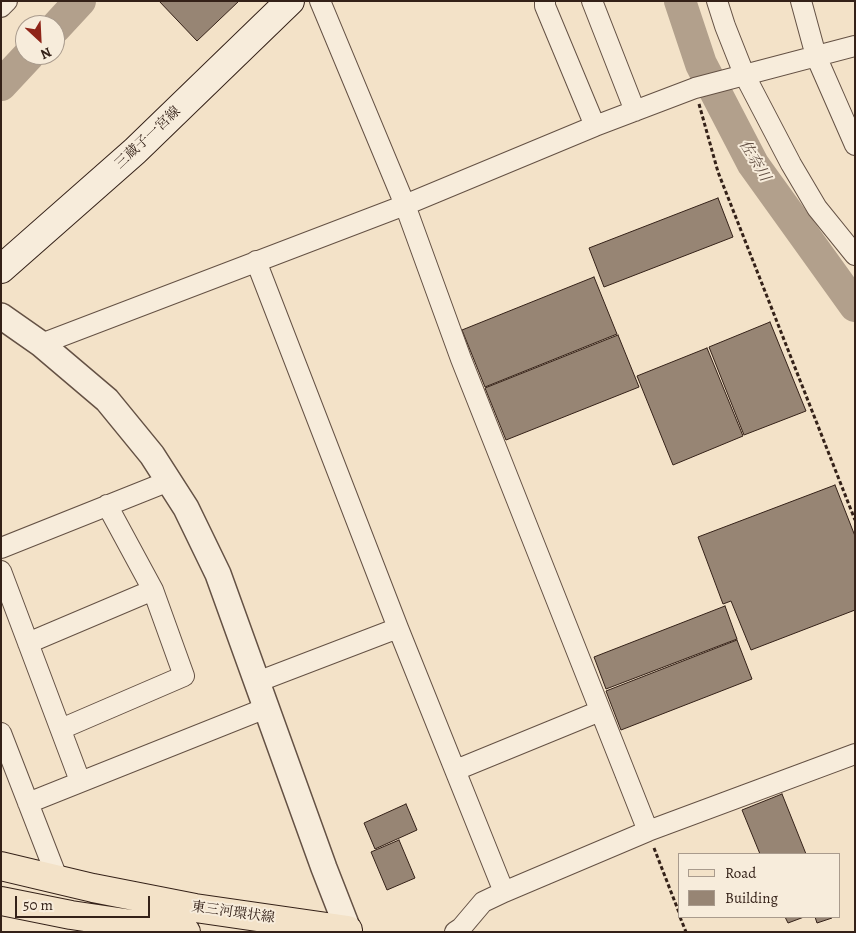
<!DOCTYPE html>
<html>
<head>
<meta charset="utf-8">
<style>
	body { margin:0 }
	#map { position:relative; width:856px; height:933px; overflow:hidden; background:#f3e2c8; font-family:Alegreya,serif }
	canvas { display:block }
	.frame { position:absolute; inset:0; border:2px solid #342118; pointer-events:none }
	.legend { position:absolute; left:678px; top:853px; width:162px; height:65px; box-sizing:border-box; background:#f7ecdb; border:1px solid #a99b8d; margin:0; padding:6px 9px; list-style:none; font-size:15px; color:#342118 }
	.legend li { display:flex; align-items:center; gap:10px; height:25px }
	.legend b { width:25px; border:1px solid #a99b8d }
	.north { position:absolute; left:15px; top:15px; width:50px; height:50px; box-sizing:border-box; background:#f7ecdb; border:1px solid #a99b8d; border-radius:50%; rotate:155deg; font-size:14px; font-weight:700; line-height:20px; text-align:center; color:#342118 }
	.north::after { content:''; display:block; margin:auto; width:18px; height:22px; background:#8f2418; clip-path:polygon(50% 0,100% 100%,50% 72%,0 100%) }
	.scale { position:absolute; left:15px; top:896px; width:135px; height:22px; box-sizing:border-box; border:2px solid #342118; border-top:0; padding-left:6px; font-size:15px; line-height:18px; white-space:nowrap; color:#342118; -webkit-text-stroke:4px #f7ecdb; paint-order:stroke }
</style>
</head>
<body>
<div id="map">
<canvas width="856" height="933"></canvas>
<div class="frame"></div>
<ul class="legend">
<li><b style="height:6px;background:#f3e2c8"></b>Road</li>
<li><b style="height:14px;background:#978574"></b>Building</li>
</ul>
<div class="north">N</div>
<div class="scale">50 m</div>
</div>
<script>
const g = document.querySelector('canvas').getContext('2d');
g.lineJoin = 'round';
const poly = rows => new Path2D(rows.map(r => 'M' + r).join(''));
function trace(path, color, width, dash) { g.strokeStyle = color; g.lineWidth = width; g.lineCap = dash ? 'butt' : 'round'; g.setLineDash(dash || []); g.stroke(path); }
function fillPath(path, color) { g.fillStyle = color; g.fill(path, 'evenodd'); }
function write(font, color, halo, rows, align = 'center') {
  g.font = font + ' Alegreya,"Noto Serif JP",serif'; g.lineWidth = 4; g.setLineDash([]); g.textBaseline = 'middle'; g.strokeStyle = halo; g.fillStyle = color; for (const [text, x, y, turn = 0] of rows) {
    g.save(); g.translate(x, y); g.rotate((+turn || 0) * Math.PI / 180); g.textAlign = isNaN(turn) ? turn : align; if (halo) g.strokeText(text, 0, 0); g.fillText(text, 0, 0); g.restore();
  }
}
trace(poly([
	[680,1,701,64,753,164,855,306],
	[55,28,80,1],
	[1,85,29,55]
]), '#b2a08c', 32);
const building = poly([
	[159,1,239,1,197,41,159,1],
	[718,198,733,237,604,287,589,248,718,198],
	[594,277,617,334,485,387,462,330,594,277],
	[770,322,806,411,744,435,709,347,770,322],
	[618,335,639,387,506,440,485,388,618,335],
	[707,348,743,436,673,465,637,376,707,348],
	[835,485,855,536,855,610,751,650,731,601,723,604,698,537,835,485],
	[725,606,737,639,606,689,594,657,725,606],
	[737,640,752,679,621,730,606,691,737,640],
	[782,794,806,854,760,854,742,810,782,794],
	[406,804,417,830,375,849,364,823,406,804],
	[399,840,415,878,387,890,371,852,399,840],
	[785,917,804,917,788,923,785,917],
	[815,917,831,917,832,918,817,923,815,917]
]);
fillPath(building, '#978574');
trace(building, '#342118', 1);
const minor = poly([
	[320,1,405,205,461,359,648,831],
	[545,1,545,6,595,126],
	[592,1,635,111],
	[717,1,725,26,744,74,791,164,817,208,855,255],
	[801,1,816,56,855,145],
	[1,7,7,1],
	[256,261,398,628,504,892],
	[41,344,405,205,595,126,695,88,855,46],
	[1,548,169,481],
	[1,571,80,781],
	[28,643,153,590],
	[257,682,398,628],
	[61,729,184,676,153,590,107,505],
	[1,733,58,880],
	[456,770,600,711],
	[28,803,266,708],
	[455,932,461,928,483,902,504,892,648,831,855,754]
]);
const tertiary = poly([
	[1,316,41,344,107,400,152,455,186,508,218,574,324,868,349,932]
]);
const secondary = poly([
	[1,269,135,151,290,1]
]);
const primary = poly([
	[1,866,93,888,195,908,348,930],
	[1,901,71,915,186,932]
]);
trace(minor, '#645144', 22);
trace(tertiary, '#645144', 28);
trace(secondary, '#342118', 30);
trace(primary, '#342118', 30);
trace(poly([
	[699,104,718,172,855,520],
	[654,848,680,915],
	[680,917,686,932]
]), '#342118', 3, [4, 2.5]);
trace(minor, '#f7ecdb', 20);
trace(tertiary, '#f7ecdb', 25);
trace(secondary, '#f7ecdb', 28);
trace(primary, '#f3e2c8', 28);
write('14px', '#342118', '#f7ecdb', [
	["三蔵子一宮線",148,138,-43],
	["東三河環状線",233,913,8]
]);
write('italic 15px', '#604d41', '#f7ecdb', [
	["佐奈川",754,161,59]
]);
</script>
</body>
</html>
